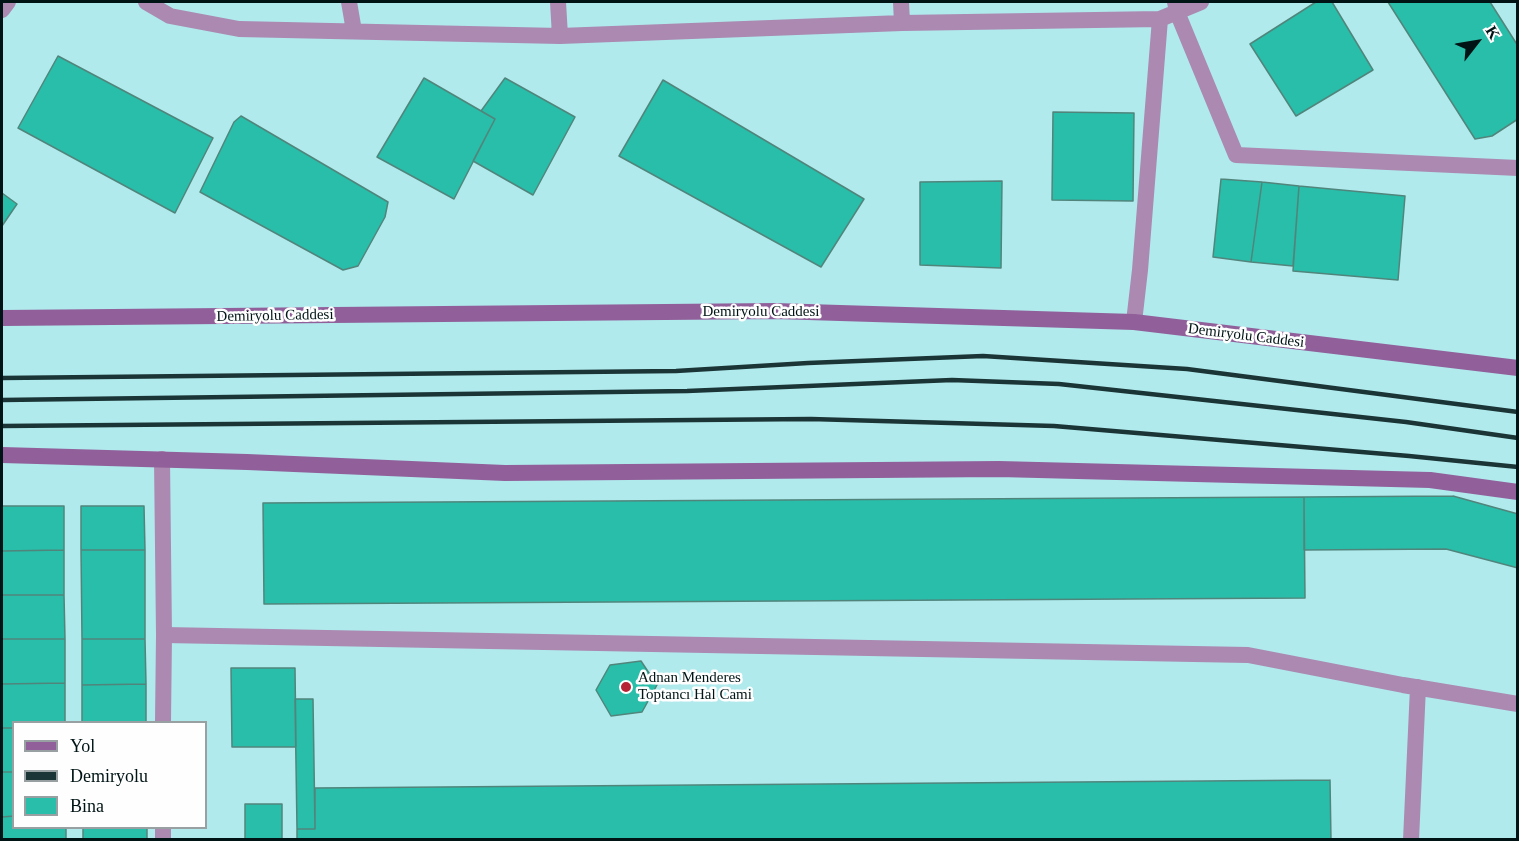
<!DOCTYPE html>
<html>
<head>
<meta charset="utf-8">
<style>
	body { margin:0 }
	#map { position:relative; width:1519px; height:841px; overflow:hidden; background:#b0eaed; font-family:"Times New Roman",serif }
	canvas { display:block }
	.frame { position:absolute; inset:0; border:3px solid #001415; pointer-events:none }
	.legend { position:absolute; left:12px; top:721px; width:195px; height:108px; box-sizing:border-box; background:#fefefe; border:2px solid #98a0a1; margin:0; padding:8px 10px; list-style:none; font-size:18px; color:#001415 }
	.legend li { display:flex; align-items:center; gap:12px; height:30px }
	.legend b { width:30px; border:2px solid #98a0a1 }
	.north { position:absolute; left:1447px; top:12px; width:60px; height:60px; -webkit-text-stroke:4px #fefefe; paint-order:stroke; rotate:59deg; font-size:16px; font-weight:700; line-height:24px; text-align:center; color:#001415 }
	.north::after { content:''; display:block; margin:auto; width:21px; height:27px; background:#001415; clip-path:polygon(50% 0,100% 100%,50% 72%,0 100%) }
</style>
</head>
<body>
<div id="map">
<canvas width="1519" height="841"></canvas>
<div class="frame"></div>
<ul class="legend">
<li><b style="height:8px;background:#91609a"></b>Yol</li>
<li><b style="height:8px;background:#1b3536"></b>Demiryolu</li>
<li><b style="height:16px;background:#28bea9"></b>Bina</li>
</ul>
<div class="north">K</div>
</div>
<script>
const g = document.querySelector('canvas').getContext('2d');
g.lineJoin = 'round';
function fillPath(path, color) { g.fillStyle = color; g.fill(path, 'evenodd'); }
const poly = rows => new Path2D(rows.map(r => 'M' + r).join(''));
function trace(path, color, width, dash) { g.strokeStyle = color; g.lineWidth = width; g.lineCap = dash ? 'butt' : 'round'; g.setLineDash(dash || []); g.stroke(path); }
function write(font, color, halo, rows, align = 'center') {
  g.font = font + ' "Times New Roman",serif'; g.lineWidth = 5; g.setLineDash([]); g.textBaseline = 'middle'; g.strokeStyle = halo; g.fillStyle = color; for (const [text, x, y, turn = 0] of rows) {
    g.save(); g.translate(x, y); g.rotate((+turn || 0) * Math.PI / 180); g.textAlign = isNaN(turn) ? turn : align; if (halo) g.strokeText(text, 0, 0); g.fillText(text, 0, 0); g.restore();
  }
}
const building = poly([
	[1316,2,1332,2,1373,70,1296,116,1250,44,1316,2],
	[1388,2,1490,2,1518,46,1518,119,1492,136,1475,139,1388,2],
	[58,56,213,138,175,213,18,128,58,56],
	[424,78,495,119,454,199,377,157,424,78],
	[505,78,575,117,533,195,473,161,495,119,481,111,505,78],
	[663,80,864,199,821,267,619,156,663,80],
	[1053,112,1134,113,1133,201,1052,200,1053,112],
	[241,116,388,202,385,217,358,266,343,270,200,192,234,122,241,116],
	[1221,179,1262,182,1251,262,1213,257,1221,179],
	[1002,181,1001,268,920,265,920,182,1002,181],
	[1262,182,1299,186,1293,266,1251,262,1262,182],
	[1299,186,1405,196,1398,280,1293,271,1299,186],
	[2,193,17,204,2,226,2,193],
	[1453,496,1518,514,1518,568,1446,549,1304,550,1304,497,1453,496],
	[1304,497,1305,598,264,604,263,503,1304,497],
	[2,506,64,506,64,550,2,551,2,506],
	[81,506,144,506,145,550,81,550,81,506],
	[64,550,64,595,2,595,2,551,64,550],
	[81,550,145,550,145,639,82,639,81,550],
	[2,595,64,595,65,639,2,639,2,595],
	[2,639,65,639,65,683,2,684,2,639],
	[82,639,145,639,146,684,82,685,82,639],
	[641,661,657,685,642,712,611,716,596,690,610,665,641,661],
	[231,668,295,668,296,747,232,747,231,668],
	[65,683,65,722,14,722,14,728,2,728,2,684,65,683],
	[146,684,146,722,82,722,82,685,146,684],
	[295,699,313,699,315,829,297,829,295,699],
	[2,728,14,728,14,772,2,772,2,728],
	[2,772,14,772,14,816,2,817,2,772],
	[1330,780,1331,840,297,840,297,829,315,829,315,788,1330,780],
	[245,804,282,804,282,840,245,840,245,804],
	[14,816,14,828,66,828,66,840,2,840,2,817,14,816],
	[83,828,147,828,147,840,83,840,83,828]
]);
fillPath(building, '#28bea9');
trace(building, '#51857c', 1.5);
trace(poly([
	[146,2,170,16,239,29,560,36,902,23,1160,19,1201,2],
	[349,2,354,31],
	[558,2,560,36],
	[901,2,902,23],
	[1175,2,1177,12,1236,155,1518,168],
	[2,10,8,2],
	[1134,322,1140,270,1160,19],
	[164,635,1248,655,1403,685,1518,704],
	[1411,840,1418,687]
]), '#ab89b1', 16);
trace(poly([
	[162,459,164,635,163,722],
	[163,840,163,828]
]), '#ab89b1', 16);
trace(poly([
	[2,318,775,311,1134,322,1518,368],
	[2,455,247,462,505,473,999,469,1430,480,1518,492]
]), '#91609a', 16);
trace(poly([
	[2,378,676,371,808,363,983,356,1187,369,1518,412],
	[2,400,687,391,952,380,1059,384,1406,422,1518,438],
	[2,426,811,419,1054,426,1409,456,1518,467]
]), '#1b3536', 4.5);
for (const [x, y, r, color] of [
	[626,687,6,"#b52335"]
]) { const dot = new Path2D(); dot.arc(x, y, r, 0, 2 * Math.PI); g.fillStyle = color; g.fill(dot); trace(dot, '#fefefe', 2); }
write('15px', '#001415', '#fefefe', [
	["Demiryolu Caddesi",761,312],
	["Demiryolu Caddesi",275,316,-1],
	["Demiryolu Caddesi",1246,336,7]
]);
write('15px', '#001415', '#fefefe', [
	["Adnan Menderes",638,678],
	["Toptancı Hal Cami",638,695]
], 'left');
</script>
</body>
</html>
